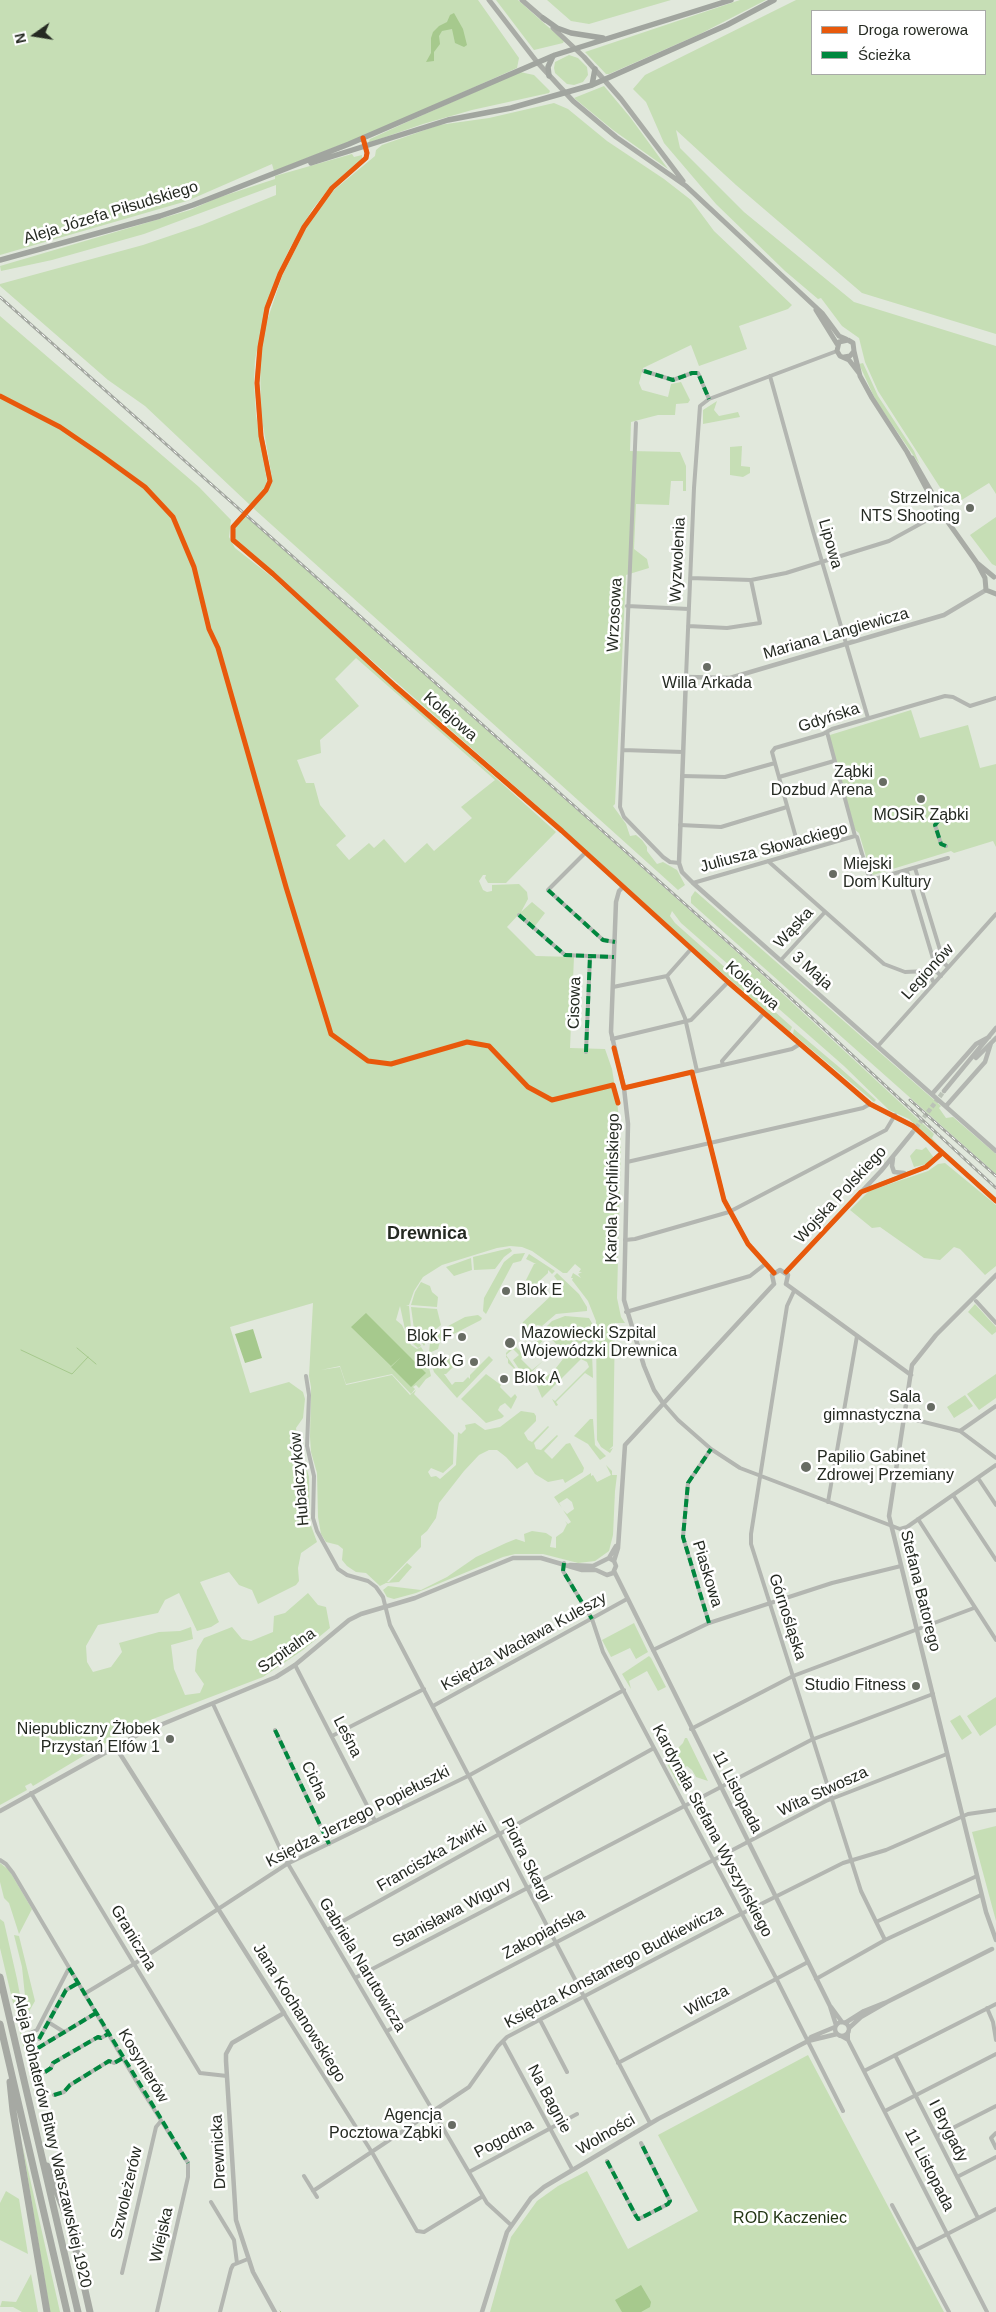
<!DOCTYPE html>
<html>
<head>
<meta charset="utf-8">
<style>
	body { margin:0 }
	#map { position:relative; width:996px; height:2312px; overflow:hidden; background:#e1e8dc; font-family:Helvetica,sans-serif }
	canvas { display:block }
	.legend { position:absolute; left:811px; top:10px; width:175px; height:65px; box-sizing:border-box; background:#fff; border:1px solid #a8aaa7; margin:0; padding:6px 9px; list-style:none; font-size:15px; color:#252a22 }
	.legend li { display:flex; align-items:center; gap:10px; height:25px }
	.legend b { width:25px; border:1px solid #a8aaa7 }
	.north { position:absolute; left:10px; top:10px; width:50px; height:50px; -webkit-text-stroke:4px #fff; paint-order:stroke; rotate:257deg; font-size:14px; font-weight:700; line-height:20px; text-align:center; color:#252a22 }
	.north::after { content:''; display:block; margin:auto; width:18px; height:22px; background:#252a22; clip-path:polygon(50% 0,100% 100%,50% 72%,0 100%) }
</style>
</head>
<body>
<div id="map">
<canvas width="996" height="2312"></canvas>
<ul class="legend">
<li><b style="height:6px;background:#e8590c"></b>Droga rowerowa</li>
<li><b style="height:6px;background:#00873e"></b>Ścieżka</li>
</ul>
<div class="north">N</div>
</div>
<script>
const g = document.querySelector('canvas').getContext('2d');
g.lineJoin = 'round';
function fillPath(path, color) { g.fillStyle = color; g.fill(path, 'evenodd'); }
const poly = rows => new Path2D(rows.map(r => 'M' + r).join(''));
function trace(path, color, width, dash) { g.strokeStyle = color; g.lineWidth = width; g.lineCap = dash ? 'butt' : 'round'; g.setLineDash(dash || []); g.stroke(path); }
function write(font, color, halo, rows, align = 'center') {
  g.font = font + ' Helvetica,sans-serif'; g.lineWidth = 5; g.setLineDash([]); g.textBaseline = 'middle'; g.strokeStyle = halo; g.fillStyle = color; for (const [text, x, y, turn = 0] of rows) {
    g.save(); g.translate(x, y); g.rotate((+turn || 0) * Math.PI / 180); g.textAlign = isNaN(turn) ? turn : align; if (halo) g.strokeText(text, 0, 0); g.fillText(text, 0, 0); g.restore();
  }
}
fillPath(poly([
	[0,0,478,0,519,58,517,68,376,131,274,171,272,164,187,201,0,255],
	[496,0,518,0,564,41,563,43,534,50],
	[547,0,671,0,589,24,571,21],
	[740,0,766,0,700,34,609,74,606,74,585,52],
	[796,0,996,0,996,334,862,293,736,185,676,130,680,148,744,212,854,302,996,346,996,494,989,483,952,506,878,391,865,362,859,338,842,326,821,298,818,299,785,271,716,204,664,143,646,102,633,89,645,75],
	[812,11,985,11,985,74,812,74],
	[569,55,578,58,587,67,588,75,583,82,574,85,567,84,555,73,554,68,555,62],
	[520,72,534,75,550,91,549,93,472,110,423,124,368,143,370,139,407,122],
	[604,86,630,117,668,169,613,130,574,98],
	[554,103,568,109,607,141,664,179,691,200,714,231,792,305,788,309,739,326,747,349,699,366,691,345,643,368,639,383,642,390,668,397,671,384,681,382,690,400,688,403,676,404,675,415,658,415,631,422,630,451,680,452,686,466,686,491,683,491,683,481,671,481,669,505,636,504,634,549,647,559,649,568,626,575,615,804,613,806,626,824,630,836,636,835,642,840,647,847,647,851,657,864,663,862,677,870,685,885,678,890,253,508,268,490,272,478,261,414,260,358,265,327,282,276,304,232,316,213,334,190,375,156,376,150,382,145,439,125,489,118],
	[352,154,354,157,362,155,362,159,330,187,312,210,290,248,277,275,266,306,255,360,254,382,256,415,267,481,265,487,250,505,145,406,108,380,0,286,0,284,143,245,202,225,276,195,276,185,144,234,52,260,1,271,0,266,190,210,217,198,275,179,275,176],
	[0,316,199,487,231,520,229,537,235,548,272,577,556,832,506,883,488,883,485,878,486,875,483,875,479,881,483,890,487,892,492,891,492,885,519,884,527,892,528,899,521,912,532,902,545,913,535,926,520,913,507,927,536,956,574,957,570,1048,605,1049,612,1069,617,1100,621,1141,617,1298,621,1317,625,1323,615,1323,613,1446,609,1450,613,1448,610,1453,601,1447,597,1440,596,1321,588,1301,572,1280,573,1278,571,1278,573,1273,581,1278,578,1274,582,1272,579,1272,581,1269,575,1264,567,1273,563,1273,532,1251,522,1247,510,1246,497,1248,442,1265,423,1277,414,1291,409,1305,406,1306,409,1306,411,1328,421,1346,418,1348,412,1343,406,1334,400,1306,396,1320,402,1325,411,1345,417,1349,421,1347,426,1355,431,1376,426,1379,419,1388,416,1385,413,1387,415,1389,411,1394,392,1374,346,1384,340,1366,321,1370,340,1367,346,1385,392,1375,410,1395,416,1390,414,1394,454,1435,453,1464,443,1473,431,1468,428,1472,431,1477,436,1476,440,1479,456,1465,458,1432,461,1434,466,1429,465,1425,475,1423,485,1430,500,1427,521,1411,534,1413,536,1416,536,1421,524,1433,528,1440,532,1442,548,1426,549,1427,534,1443,536,1449,541,1450,557,1435,558,1436,544,1451,552,1459,566,1444,570,1443,584,1468,583,1472,565,1483,563,1479,548,1482,535,1474,527,1462,517,1469,506,1457,497,1450,489,1450,479,1455,464,1471,439,1503,436,1518,427,1531,421,1536,421,1547,387,1582,389,1582,407,1563,412,1567,399,1582,386,1583,380,1586,366,1573,356,1572,347,1566,342,1560,343,1549,338,1545,326,1542,321,1534,318,1517,317,1473,311,1452,310,1437,311,1387,309,1376,313,1303,230,1327,250,1393,289,1382,303,1392,305,1399,303,1418,296,1428,297,1434,302,1440,302,1453,309,1477,310,1523,317,1542,301,1553,298,1568,299,1581,296,1585,258,1604,252,1590,239,1585,229,1572,200,1582,219,1622,211,1627,197,1631,179,1593,165,1600,158,1613,98,1625,86,1646,87,1662,93,1672,111,1667,122,1652,119,1643,159,1632,180,1631,191,1627,193,1639,171,1645,174,1669,185,1695,200,1693,204,1684,195,1671,197,1650,204,1638,232,1627,242,1639,251,1641,273,1632,274,1616,285,1613,308,1593,318,1605,326,1607,330,1628,303,1650,263,1677,145,1722,100,1746,33,1786,31,1783,25,1786,27,1790,0,1805],
	[356,658,495,780,461,807,472,818,434,851,427,843,405,863,384,839,374,848,369,843,349,860,336,845,346,836,320,805,314,783,306,783,297,760,321,753,320,740,359,706,335,679],
	[863,363,878,396,914,451,920,465,876,401,859,364],
	[717,401,714,410,719,416,738,412,740,417,703,424,703,410],
	[742,446,741,466,750,467,750,473,743,477,730,475,730,447],
	[245,515,758,971,934,1134,932,1138,940,1147,909,1119,889,1110,844,1066,681,923,672,911,670,916,675,923,792,1027,790,1032,626,889,561,827,236,541,234,533,236,526],
	[996,517,996,566,992,564,970,535],
	[911,710,920,738,968,725,980,768,996,764,996,847,993,841,954,853,951,851,873,875,870,870,859,833,855,830,829,741,830,735],
	[695,891,941,1106,939,1108,946,1118,953,1117,996,1154,996,1174,691,903,691,897],
	[794,1029,839,1067,876,1100,874,1102,793,1034],
	[926,1147,934,1158,927,1164,914,1167,910,1156,916,1149,922,1150],
	[945,1163,996,1205,996,1266,985,1275,960,1249,954,1247,940,1260,924,1258,880,1227,872,1228,850,1210,869,1191,928,1171,938,1164],
	[510,1248,512,1251,504,1257,495,1269,474,1270,473,1257],
	[525,1253,521,1261,513,1263,486,1314,483,1311,484,1298,504,1262,514,1254],
	[529,1254,555,1271,552,1274,548,1270,548,1273,534,1286,526,1280,534,1264,536,1264,526,1259],
	[471,1258,472,1270,454,1276,446,1267],
	[557,1273,579,1294,587,1307,587,1311,556,1314,542,1326,537,1325,528,1334,521,1327,523,1322,554,1293,557,1292,555,1288,557,1280,554,1276],
	[421,1282,430,1286,432,1292,438,1297,437,1307,411,1305,415,1292],
	[975,1304,996,1327,996,1332,992,1335,968,1312],
	[411,1307,437,1309,441,1325,431,1333,424,1346,414,1329],
	[478,1315,482,1318,481,1320,440,1341,438,1349,429,1353,430,1342,437,1332,465,1317],
	[565,1316,589,1318,593,1325,593,1341,589,1344,574,1343,557,1351,549,1357,547,1355,557,1345,548,1335,536,1348,533,1345,545,1333,544,1329,552,1321],
	[514,1345,524,1355,521,1359,532,1370,543,1361,525,1378,519,1374,519,1369,513,1360,519,1355,513,1349,506,1355,518,1372,508,1363,508,1359,506,1357,506,1353],
	[579,1346,587,1347,592,1353,593,1378,585,1373,556,1402,558,1405,556,1406,552,1399,555,1401,589,1367,587,1362,581,1359,542,1398,536,1384,542,1378,552,1373,563,1359],
	[434,1354,438,1364,448,1357,455,1365,446,1374,444,1374,452,1385,455,1382,463,1382,468,1377,470,1379,470,1375,489,1356,493,1360,457,1398,434,1372,429,1357],
	[486,1374,501,1385,500,1387,511,1398,515,1394,517,1397,511,1409,505,1403,500,1406,498,1410,504,1416,502,1418,486,1423,461,1399],
	[996,1374,996,1398,979,1410,967,1394],
	[965,1395,973,1406,954,1418,947,1407],
	[590,1419,593,1419,595,1445,606,1456,600,1460,588,1444,574,1436],
	[606,1465,612,1471,612,1475,617,1475,615,1491,613,1535,609,1551,595,1561,578,1563,543,1554,515,1554,503,1557,416,1593,394,1599,387,1597,383,1590,388,1586,421,1590,447,1577,476,1557,506,1543,516,1539,525,1542,524,1534,532,1531,546,1533,552,1537,550,1547,556,1548,556,1537,563,1532,567,1524,565,1521,568,1524,571,1522,563,1510,567,1514,574,1509,572,1502,567,1498,559,1503,562,1508,554,1497,591,1473,591,1476,593,1475,597,1482,611,1475],
	[634,1623,648,1652,636,1659,630,1648,611,1657,602,1640],
	[649,1656,651,1658,666,1687,658,1691,647,1671,629,1681,631,1689,622,1674],
	[996,1697,996,1725,980,1736,967,1716],
	[960,1715,972,1733,962,1740,950,1721],
	[685,1738,687,1738,708,1781,696,1777,692,1770,687,1766,677,1772,682,1783,679,1786,664,1758,672,1754,683,1743],
	[996,1826,996,1921,972,1832],
	[0,1863,9,1870,32,1909,19,1934,9,1903,4,1898,0,1882],
	[0,1919,4,1922,17,1979,22,2006,17,2011,36,2100,0,1948],
	[14,1935,19,1936,35,2001,27,2015,22,1967],
	[808,2055,944,2312,490,2312,511,2237,537,2201,558,2186,587,2171,628,2249,698,2211,658,2135],
	[22,2143,60,2312,50,2312],
	[6,2191,19,2199,28,2254,0,2240,0,2203],
	[31,2274,38,2312,22,2312,13,2307,0,2307,2,2301,16,2302]
]), '#c6deb5');
fillPath(poly([
	[454,13,463,29,467,45,464,47,455,43,452,29,442,31,439,36,440,44,434,52,434,61,426,62,431,53,431,38,433,32,439,26,447,22,450,15],
	[366,1313,426,1373,411,1387,391,1367,401,1357,391,1366,351,1327],
	[253,1329,262,1358,245,1363,235,1334],
	[641,2285,651,2302,650,2307,641,2312,622,2312,615,2300]
]), '#a6c98d');
trace(poly([
	[77,1348,96,1364],
	[21,1350,72,1374,88,1357],
	[280,2311,281,2312]
]), '#a6c98d', 1);
trace(poly([
	[912,1133,944,1091]
]), '#bbc2b7', 4.5, [4.5, 2]);
trace(poly([
	[644,371,673,380,692,373,698,373,709,399],
	[770,376,813,531,868,718],
	[636,423,620,807,624,817,663,857,670,862,679,863],
	[690,578,751,580,786,573,889,541,942,512],
	[627,606,689,609],
	[688,626,727,628,760,623,751,580],
	[686,677,694,488,700,406,709,399,837,351],
	[827,732,855,836],
	[623,750,683,752],
	[775,763,800,852],
	[682,776,725,777,775,763,772,752,775,748,823,734,832,729,945,696,953,697,970,706,996,698],
	[779,777,834,761],
	[939,820,935,825,941,844,946,846],
	[680,825,721,827,787,807],
	[586,852,548,890,603,940,615,942],
	[768,861,884,964,905,972,928,971,934,983],
	[915,868,944,963,948,967],
	[907,871,937,972,941,976],
	[693,883,855,836,857,837,868,874,875,879,948,858],
	[519,915,565,955,614,957],
	[781,960,825,912],
	[667,976,685,1018,697,1071],
	[613,987,667,976,691,949],
	[612,1039,691,1020,728,982],
	[878,1046,996,914],
	[586,1052,590,956],
	[723,1065,722,1061,764,1013],
	[692,1072,724,1200,748,1244,774,1273],
	[624,1088,792,1049,800,1044],
	[627,1162,863,1108,870,1104],
	[625,1240,635,1239,729,1212,886,1130,895,1115],
	[794,1291,787,1306,751,1534,751,1544,861,1891,885,1940],
	[976,1301,996,1323],
	[626,1312,750,1276,764,1265],
	[306,1376,309,1395,307,1446,314,1476,313,1518,317,1531,338,1569,347,1575,368,1581,376,1587,383,1597,390,1625,650,2123],
	[663,1403,678,1420,711,1449,740,1468,900,1529,907,1527,996,1465],
	[904,1417,960,1431,996,1458],
	[960,1431,996,1406],
	[978,1478,996,1505],
	[953,1495,996,1560],
	[828,1502,857,1336],
	[918,1519,996,1640],
	[564,1563,563,1571,592,1619,603,1652,776,1978,843,2111],
	[709,1623,683,1537,688,1483,711,1449],
	[653,1650,709,1623,832,1583,901,1566],
	[295,1665,375,1821],
	[213,1704,284,1857,487,2203,511,2225],
	[433,1706,627,1599],
	[691,1729,793,1676,974,1608],
	[275,1730,329,1844],
	[332,1736,424,1689],
	[31,1793,200,2073,227,2076],
	[0,1860,6,1864,13,1873,138,2084,188,2163,188,2177,157,2312],
	[876,1922,977,1876],
	[327,1930,654,1748],
	[355,1978,811,1740,933,1694],
	[816,1979,885,1940,981,1895],
	[84,1994,134,1964,287,1864,468,1776,624,1690],
	[987,2008,993,2022,996,2040],
	[284,2013,373,2154,417,2231,424,2232,483,2196],
	[540,2020,567,2072],
	[48,2022,64,2032],
	[387,2031,826,1801,947,1754],
	[848,2032,848,2040,987,2312],
	[30,2033,37,2030,69,1968],
	[841,2036,848,2040],
	[39,2039,66,1990,78,1983],
	[503,2041,572,2169],
	[38,2048,96,2013],
	[895,2055,978,2218],
	[618,2063,808,1962],
	[864,2071,996,2004],
	[45,2072,51,2068,53,2063,98,2037,101,2038,108,2034],
	[54,2095,64,2092,70,2085,109,2061,114,2063,123,2058],
	[885,2111,996,2054],
	[996,2133,991,2138,996,2148],
	[937,2136,996,2106],
	[607,2161,636,2216,638,2219,641,2218,668,2204,670,2201,641,2143],
	[469,2172,577,2114],
	[304,2176,317,2197],
	[957,2177,996,2157],
	[313,2191,469,2087,498,2046,507,2037,731,1919,843,1863,886,1850,968,1814,996,1810],
	[211,2202,234,2240,237,2263],
	[892,2205,949,2312],
	[916,2250,996,2209],
	[122,2273,156,2127,161,2121],
	[220,2312,231,2269,233,2265,248,2259]
]), '#b3b6b1', 4);
trace(poly([
	[363,138,367,153,366,158,332,188,304,227,280,274,267,308,260,347,257,383,261,436,270,481,266,490,233,527,233,540,273,574,395,686,562,831,728,982,870,1104,913,1126,996,1201],
	[986,590,944,615,730,678,686,677,679,863,682,872,693,883,996,1151],
	[622,888,619,891,616,902,611,1032,624,1088,628,1124,624,1300,644,1366,654,1390,663,1403],
	[976,1058,996,1038],
	[944,1091,996,1028],
	[932,1094,976,1044,989,1037],
	[946,1106,985,1062,991,1043],
	[893,1158,892,1166,894,1172,904,1173],
	[863,1191,926,1167,942,1153],
	[786,1272,881,1171,912,1133],
	[774,1284,772,1275,780,1270,788,1275,786,1284],
	[786,1284,911,1375],
	[609,1558,616,1546],
	[614,1561,618,1548,625,1445,774,1284],
	[614,1571,830,2006,836,2025],
	[115,1746,284,2013,232,2043,226,2054,226,2061,236,2220,253,2272,275,2312],
	[0,1811,141,1733,276,1677,295,1665,349,1620,361,1614,415,1598,513,1558,541,1558,582,1570,596,1570,607,1575,613,1573,616,1566,614,1561,609,1558,593,1566,570,1565],
	[996,1940,986,1912,889,1516,912,1365,936,1335,996,1275],
	[831,2007,842,2022],
	'835 2029a7 7 0 1 1 14 0a7 7 0 1 1-14 0Z',
	[845,2023,864,2011,884,2003],
	[849,2028,861,2017,887,2002,992,1949],
	[808,2041,837,2034],
	[482,2312,507,2232,531,2198,544,2187,658,2119,808,2041,811,2037,835,2027]
]), '#b3b6b1', 4.5);
trace(poly([
	[489,0,537,62,573,101,616,137,686,186,822,313,839,336,846,339],
	[522,0,545,20],
	[553,28,584,57,621,99,683,181],
	[816,310,837,344],
	[854,351,860,376,872,398,907,452,933,501,977,563,985,578,986,590,996,594],
	[844,357,850,356,854,351,853,343,848,340,839,342,837,351,840,356,849,360,859,373],
	[912,458,940,507],
	[977,563,994,577]
]), '#a9aca6', 5);
trace(poly([
	[543,18,557,28,571,33,603,38],
	[549,76,548,67,553,56],
	[592,85,595,69],
	[311,163,448,120,511,108,592,85,727,25,774,0],
	[0,260,160,216,193,205,349,144,555,55,731,0]
]), '#a1a59f', 5.5);
trace(poly([
	[0,1977,78,2312],
	[0,2024,67,2312],
	[10,2082,13,2111,47,2312],
	[47,2166,71,2228,90,2312]
]), '#a6a9a3', 7);
const rail = poly([
	[0,297,782,990,996,1188],
	[910,1100,996,1176]
]);
trace(rail, '#a3a7a0', 3);
trace(rail, '#fff', 1, [4]);
trace(poly([
	[644,371,673,380,692,373,698,373,709,399],
	[939,820,935,825,941,844,946,846],
	[548,890,603,940,615,942],
	[519,915,565,955,614,957],
	[586,1052,590,956],
	[564,1563,563,1571,592,1619],
	[709,1623,683,1537,688,1483,711,1449],
	[275,1730,329,1844],
	[69,1968,188,2163],
	[39,2039,66,1990,78,1983],
	[38,2048,96,2013],
	[45,2072,51,2068,53,2063,98,2037,101,2038,108,2034],
	[54,2095,64,2092,70,2085,109,2061,114,2063,123,2058],
	[607,2161,636,2216,638,2219,641,2218,668,2204,670,2201,641,2143]
]), '#00873e', 4, [8, 4]);
trace(poly([
	[363,138,367,153,366,158,332,188,304,227,280,274,267,308,260,347,257,383,261,436,270,481,266,490,233,527,233,540,273,574,395,686,562,831,728,982,870,1104,913,1126,996,1201],
	[0,396,60,427,101,455,145,487,173,517,194,567,209,629,218,648,286,887,331,1034,368,1061,391,1064,467,1042,489,1046,528,1087,552,1100,613,1085,618,1103],
	[614,1048,624,1088,692,1072,724,1200,748,1244,774,1273],
	[786,1272,861,1192,926,1167,942,1153]
]), '#e8590c', 5);
for (const [x, y, r, color] of [
	[970,508,5,"#676c63"],
	[707,667,5,"#676c63"],
	[883,782,5,"#676c63"],
	[921,799,5,"#676c63"],
	[833,874,5,"#676c63"],
	[506,1291,5,"#676c63"],
	[462,1337,5,"#676c63"],
	[510,1343,6,"#676c63"],
	[474,1362,5,"#676c63"],
	[504,1379,5,"#676c63"],
	[931,1407,5,"#676c63"],
	[806,1467,6,"#676c63"],
	[916,1686,5,"#676c63"],
	[170,1739,5,"#676c63"],
	[452,2125,5,"#676c63"]
]) { const dot = new Path2D(); dot.arc(x, y, r, 0, 2 * Math.PI); g.fillStyle = color; g.fill(dot); trace(dot, '#fff', 2); }
write('16px', '#252a22', '#fff', [
	["Aleja Józefa Piłsudskiego",111,213,-17],
	["Lipowa",830,544,74],
	["Wyzwolenia",678,560,-87],
	["Wrzosowa",615,615,-87],
	["Mariana Langiewicza",836,634,-16],
	["Kolejowa",450,717,41],
	["Gdyńska",829,718,-18],
	["Juliusza Słowackiego",774,848,-15],
	["Wąska",794,928,-47],
	["3 Maja",812,971,42],
	["Legionów",928,972,-48],
	["Kolejowa",752,986,41],
	["Cisowa",575,1003,-88],
	["Karola Rychlińskiego",613,1188,-89],
	["Wojska Polskiego",841,1195,-47],
	["Hubalczyków",300,1479,-95],
	["Piaskowa",707,1574,73],
	["Stefana Batorego",920,1591,76],
	["Górnośląska",787,1617,72],
	["Księdza Wacława Kuleszy",524,1642,-29],
	["Szpitalna",287,1651,-35],
	["Leśna",347,1737,63],
	["Cicha",314,1781,65],
	["11 Listopada",737,1792,63],
	["Wita Stwosza",823,1792,-25],
	["Księdza Jerzego Popiełuszki",358,1817,-27],
	["Kardynała Stefana Wyszyńskiego",712,1831,62],
	["Franciszka Żwirki",432,1857,-30],
	["Piotra Skargi",526,1860,63],
	["Stanisława Wigury",452,1913,-28],
	["Zakopiańska",544,1934,-28],
	["Graniczna",133,1938,59],
	["Gabriela Narutowicza",362,1965,59],
	["Księdza Konstantego Budkiewicza",614,1967,-28],
	["Wilcza",707,2001,-28],
	["Jana Kochanowskiego",299,2013,58],
	["Kosynierów",143,2066,59],
	["Na Bagnie",549,2099,62],
	["I Brygady",948,2131,63],
	["Wolności",606,2135,-30],
	["Pogodna",504,2139,-28],
	["Aleja Bohaterów Bitwy Warszawskiej 1920",52,2141,77],
	["Drewnicka",219,2152,-93],
	["11 Listopada",929,2170,63],
	["Szwoleżerów",127,2193,-77],
	["Wiejska",162,2235,-77]
]);
write('16px', '#252a22', '#fff', [
	["Strzelnica",960,499],
	["NTS Shooting",960,517],
	["Willa Arkada",707,684,"center"],
	["Ząbki",873,773],
	["Dozbud Arena",873,791],
	["MOSiR Ząbki",921,816,"center"],
	["Miejski",843,865,"left"],
	["Dom Kultury",843,883,"left"],
	["Blok E",516,1291,"left"],
	["Mazowiecki Szpital",521,1334,"left"],
	["Wojewódzki Drewnica",521,1352,"left"],
	["Blok F",452,1337],
	["Blok G",464,1362],
	["Blok A",514,1379,"left"],
	["Sala",921,1398],
	["gimnastyczna",921,1416],
	["Papilio Gabinet",817,1458,"left"],
	["Zdrowej Przemiany",817,1476,"left"],
	["Studio Fitness",906,1686],
	["Niepubliczny Żłobek",160,1730],
	["Przystań Elfów 1",160,1748],
	["Agencja",442,2116],
	["Pocztowa Ząbki",442,2134]
], 'right');
write('16px', '#223513', '#fff', [
	["ROD Kaczeniec",790,2219]
]);
write('bold 18px', '#252a22', '#fff', [
	["Drewnica",427,1234]
]);
</script>
</body>
</html>
